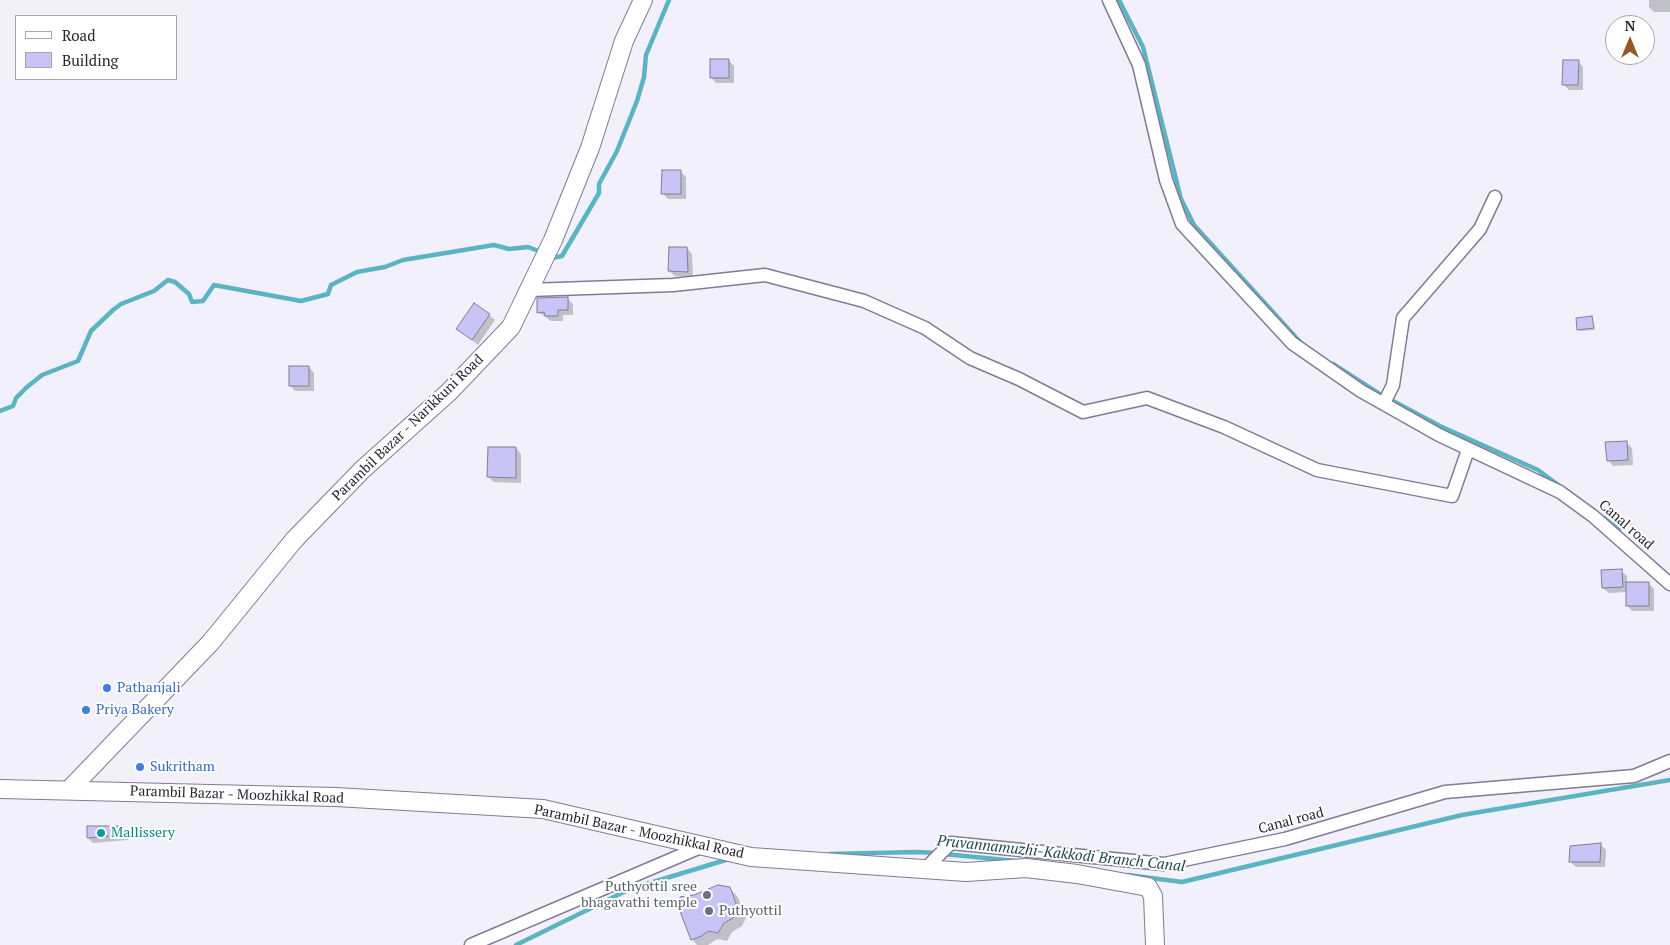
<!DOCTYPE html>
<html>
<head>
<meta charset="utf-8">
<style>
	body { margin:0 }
	#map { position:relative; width:1670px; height:945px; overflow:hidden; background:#f1f0fb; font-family:"PT Serif",serif }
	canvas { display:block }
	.legend { position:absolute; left:15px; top:15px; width:162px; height:65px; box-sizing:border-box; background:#fff; border:1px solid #a8a8ac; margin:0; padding:6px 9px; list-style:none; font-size:15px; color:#26252f }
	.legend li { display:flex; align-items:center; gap:10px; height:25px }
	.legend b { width:25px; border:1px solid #a8a8ac }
	.north { position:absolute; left:1605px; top:15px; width:50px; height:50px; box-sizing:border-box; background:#fff; border:1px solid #a8a8ac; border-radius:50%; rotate:0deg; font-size:14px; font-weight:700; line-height:20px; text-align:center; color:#26252f }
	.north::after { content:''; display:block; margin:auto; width:18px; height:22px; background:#9a5726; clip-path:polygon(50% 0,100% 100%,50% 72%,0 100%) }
</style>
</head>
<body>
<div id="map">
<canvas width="1670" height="945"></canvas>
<ul class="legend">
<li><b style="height:6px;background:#fff"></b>Road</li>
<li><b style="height:14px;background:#cac4f6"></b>Building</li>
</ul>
<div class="north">N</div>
</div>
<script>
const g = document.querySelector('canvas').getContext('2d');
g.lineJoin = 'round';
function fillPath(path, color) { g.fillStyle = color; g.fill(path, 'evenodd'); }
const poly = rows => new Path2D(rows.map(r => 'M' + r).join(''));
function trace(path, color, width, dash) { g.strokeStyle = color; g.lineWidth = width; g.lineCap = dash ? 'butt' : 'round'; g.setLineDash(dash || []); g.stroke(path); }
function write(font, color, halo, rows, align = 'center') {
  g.font = font + ' "PT Serif",serif'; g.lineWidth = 4; g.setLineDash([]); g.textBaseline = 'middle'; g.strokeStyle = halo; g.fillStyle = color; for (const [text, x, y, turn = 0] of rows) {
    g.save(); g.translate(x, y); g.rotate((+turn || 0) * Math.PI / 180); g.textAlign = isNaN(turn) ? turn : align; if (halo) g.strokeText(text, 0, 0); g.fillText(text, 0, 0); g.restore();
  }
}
fillPath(poly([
	[1649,0,1670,0,1670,12,1654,12,1649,7],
	[728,60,734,66,734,83,716,83,711,77],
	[1578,61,1583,67,1583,90,1569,90,1563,84],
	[681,172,686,177,686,199,668,199,663,193],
	[687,248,692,254,693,277,675,276,669,271],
	[567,298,573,304,573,315,563,315,563,321,551,321,538,312],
	[489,315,495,320,478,345,458,329],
	[1592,318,1595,330,1580,331,1578,329],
	[309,367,314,373,314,391,295,391,290,385],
	[1626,442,1632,448,1633,465,1613,466,1608,460],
	[516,448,521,454,521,483,494,482,488,477],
	[1621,571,1627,576,1627,583,1648,583,1654,589,1654,611,1632,611,1627,605,1627,592,1609,593,1603,588],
	[122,827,128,833,128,840,93,843,88,838],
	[1601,845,1606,850,1605,867,1576,867,1570,861],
	[729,888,738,897,746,918,742,926,732,932,727,941,717,939,708,945,697,945,692,939]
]), '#0003');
trace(poly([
	[1119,0,1143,47,1181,199,1194,225,1301,343],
	[552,258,562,256,599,193,599,184,617,151,637,101,644,77,646,55,669,0],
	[1333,364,1378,393,1440,426,1538,470,1561,487],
	[0,411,13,406,16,398,27,387,42,375,78,361,91,331,113,310,121,304,154,291,168,280,175,282,189,294,192,302,203,301,214,285,301,301,328,294,331,285,357,272,385,267,403,260,494,245,509,249,528,247,541,252],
	[1604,518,1619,530],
	[830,854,917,852,937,853],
	[944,854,1016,861],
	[1128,875,1182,882,1462,815,1670,780],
	[516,945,630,889,729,859]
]), '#5cb4c3', 4.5);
const building = poly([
	[710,59,729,59,729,78,710,78,710,59],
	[1563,60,1579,60,1578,85,1562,85,1563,60],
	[662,170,681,170,681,194,661,194,662,170],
	[669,247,687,247,688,272,668,271,669,247],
	[568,297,568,310,558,310,558,316,545,316,544,312,537,313,537,298,568,297],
	[474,303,490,314,472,340,456,329,474,303],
	[1592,316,1594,328,1577,330,1576,318,1592,316],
	[289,366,309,366,309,386,289,386,289,366],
	[1627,441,1628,460,1607,461,1605,442,1627,441],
	[488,447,516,447,516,478,487,477,488,447],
	[1622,569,1623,587,1602,588,1601,570,1622,569],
	[1626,582,1649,582,1649,606,1626,606,1626,582],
	[87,826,123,826,123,835,87,838,87,826],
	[1601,843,1600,862,1569,862,1570,846,1601,843],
	[718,885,730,887,738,909,733,918,724,923,718,933,708,931,702,936,691,940,681,914,680,897,694,895,718,885]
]);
fillPath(building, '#cac4f6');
trace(building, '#807d96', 1);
const minor = poly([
	[1109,0,1139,65,1166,180,1182,224,1292,343,1361,391,1439,435,1560,492,1593,516,1670,584],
	[529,290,673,285,765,275,864,301,925,328,970,358,1019,379,1083,412,1147,398,1224,427,1317,470,1452,496,1468,450],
	[1384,403,1393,385,1403,318,1480,229,1495,197],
	[925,869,951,843,1164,864,1285,839,1445,792,1634,776,1670,761],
	[471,945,703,846]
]);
const secondary = poly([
	[0,789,336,797,543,809,751,857,966,872,1026,868,1077,874,1148,887,1153,896,1155,945],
	[69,790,211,642,294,540,362,470,449,392,511,327,553,240,590,148,624,41,643,0]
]);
trace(minor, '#7f7c95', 15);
trace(secondary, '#7f7c95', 20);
trace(minor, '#fff', 12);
trace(secondary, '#fff', 18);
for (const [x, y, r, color] of [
	[107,688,5,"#3f7fe0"],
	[86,710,5,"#3f7fe0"],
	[140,767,5,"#3f7fe0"],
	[101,833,5,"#0f9aa8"],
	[707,895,5,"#6b7280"],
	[709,911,5,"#6b7280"]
]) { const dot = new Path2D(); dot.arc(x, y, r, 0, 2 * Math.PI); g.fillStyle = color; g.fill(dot); trace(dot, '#fff', 2); }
write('14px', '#26252f', '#fff', [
	["Parambil Bazar - Narikkuni Road",408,428,-44],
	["Canal road",1626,525,41],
	["Parambil Bazar - Moozhikkal Road",237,795,2],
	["Canal road",1291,821,-15],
	["Parambil Bazar - Moozhikkal Road",639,832,12]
]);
write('14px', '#366cbe', '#fff', [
	["Pathanjali",117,688],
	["Priya Bakery",96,710],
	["Sukritham",150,767]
], 'left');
write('14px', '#0d838f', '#fff', [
	["Mallissery",111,833]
], 'left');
write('14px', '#5b616d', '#fff', [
	["Puthyottil sree",697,887],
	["bhagavathi temple",697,903],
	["Puthyottil",719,911,"left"]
], 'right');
write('italic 15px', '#1e474d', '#fff', [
	["Pruvannamuzhi-Kakkodi Branch Canal",1061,854,6]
]);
</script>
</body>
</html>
